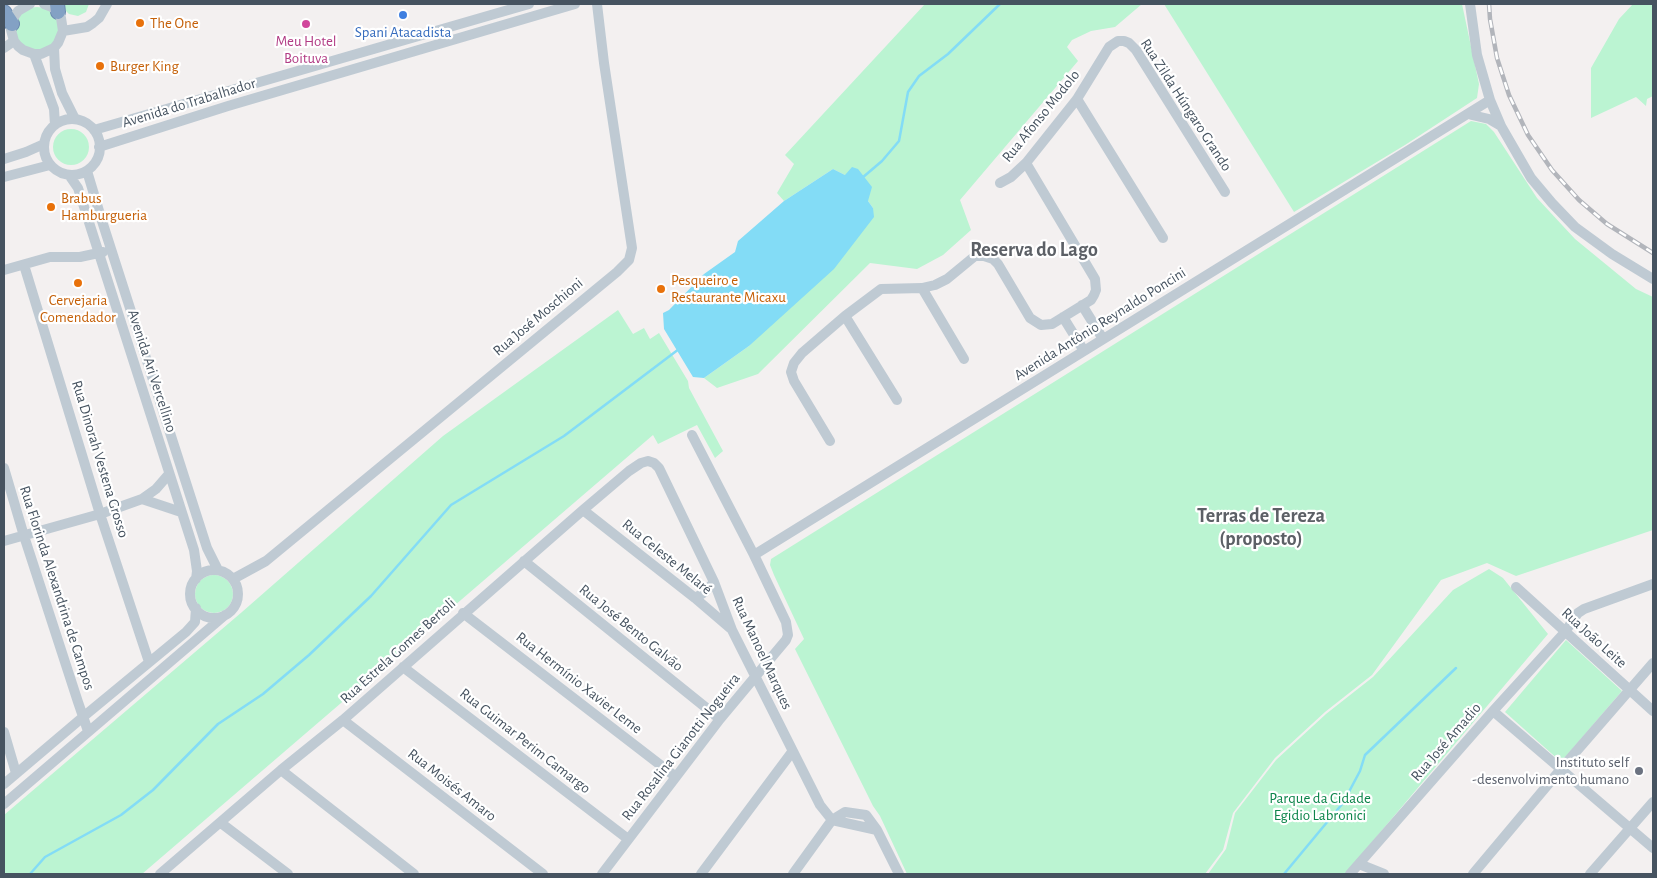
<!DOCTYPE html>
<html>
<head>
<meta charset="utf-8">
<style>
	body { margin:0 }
	#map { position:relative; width:1657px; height:878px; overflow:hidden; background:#f3f0f0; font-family:"Alegreya Sans",sans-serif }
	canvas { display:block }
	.frame { position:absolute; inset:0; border:5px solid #465360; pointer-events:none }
</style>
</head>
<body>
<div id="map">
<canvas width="1657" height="878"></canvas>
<div class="frame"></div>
</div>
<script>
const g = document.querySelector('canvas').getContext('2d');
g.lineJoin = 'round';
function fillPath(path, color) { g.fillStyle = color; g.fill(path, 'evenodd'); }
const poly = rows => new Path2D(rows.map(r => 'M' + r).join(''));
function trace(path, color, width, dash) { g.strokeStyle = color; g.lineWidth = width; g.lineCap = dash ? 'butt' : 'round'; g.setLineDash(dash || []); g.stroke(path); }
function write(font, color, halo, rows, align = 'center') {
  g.font = font + ' "Alegreya Sans",sans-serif'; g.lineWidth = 4.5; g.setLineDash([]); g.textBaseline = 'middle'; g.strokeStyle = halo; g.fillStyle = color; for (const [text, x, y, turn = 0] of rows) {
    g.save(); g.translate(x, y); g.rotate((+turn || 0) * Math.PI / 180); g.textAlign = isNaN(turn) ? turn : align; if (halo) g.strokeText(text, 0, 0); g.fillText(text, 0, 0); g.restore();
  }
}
fillPath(poly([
	[63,4,89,4,86,12,78,16,69,14,66,11],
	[925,4,1142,4,1115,27,1091,31,1072,40,1067,47,1078,61,960,200,971,230,943,255,917,269,870,263,758,374,717,388,704,378,749,346,873,208,868,201,845,175,833,169,784,201,777,193,794,164,785,155],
	[1164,4,1462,4,1479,84,1477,98,1405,145,1294,212],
	[1633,4,1653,4,1653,96,1647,99,1646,106,1636,97,1591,118,1591,68,1619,19],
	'15 29a22 22 0 1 1 44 0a22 22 0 1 1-44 0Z',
	[1471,121,1486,124,1494,132,1537,198,1575,239,1636,289,1653,297,1653,530,1516,576,1487,563,1441,580,1372,675,1325,712,1275,758,1233,813,1223,850,1205,874,907,874,880,816,873,806,795,649,804,639,774,575,770,565,771,559],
	'53 147a18 18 0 1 1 36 0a18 18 0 1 1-36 0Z',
	[618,310,633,334,644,328,650,339,659,333,688,381,689,388,723,451,715,458,697,425,658,444,653,435,142,874,4,874,4,815,242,612,443,436],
	[1489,569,1503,578,1548,634,1345,874,1208,874,1226,849,1235,813,1276,760,1326,714,1373,677,1453,590],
	'195 594a19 19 0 1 1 38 0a19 19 0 1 1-38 0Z',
	[1566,640,1622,691,1561,762,1505,712]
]), '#bbf4d2');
fillPath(poly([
	[852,167,858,169,872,187,868,201,873,208,874,217,834,269,749,346,704,378,693,377,664,329,663,313,669,310,704,274,735,252,738,241,784,201,833,169,845,175]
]), '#83dcf6');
trace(poly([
	[862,178,882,161,899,141,908,92,919,76,948,54,1000,4],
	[30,874,45,857,121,815,153,790,218,724,263,694,309,655,371,596,451,505,564,436,679,349],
	[1284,874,1343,803,1360,771,1365,755,1456,668]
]), '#83dcf6', 2.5);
const highway = poly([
	[57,4,58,12],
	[4,12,12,24]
]);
trace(highway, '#6e8cb0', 16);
trace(poly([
	[30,4,18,11,14,17,11,30,14,41,18,46,23,50,34,54,41,54,54,48,58,43,63,31,61,18,58,12,52,7,44,4],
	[1470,4,1477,55,1490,100,1501,126,1531,178,1552,203,1575,227,1612,254,1653,279],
	[63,31,87,27,93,23,99,18,107,4],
	[4,48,14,41],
	[54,48,55,69,62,93,75,119],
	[34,54,54,109,55,125],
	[1077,99,1163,238],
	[1472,115,1489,119,1501,126],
	'44 147a28 28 0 1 1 56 0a28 28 0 1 1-56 0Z',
	[94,130,529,4],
	[99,147,228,106,575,4],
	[4,159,26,152,44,144],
	[87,171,102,221,207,548,218,570],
	[69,175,78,188,194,550,197,571,196,579],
	[4,177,50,165],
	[1000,183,1011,177,1026,163,1077,99,1109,47,1118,41,1124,41,1129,43,1136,50,1225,192],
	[24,265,100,514,149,662],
	[4,270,50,257,80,257,103,252],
	[922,288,964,359],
	[1082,305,1103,339],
	[845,316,897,400],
	[1063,317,1084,351],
	[830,441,794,381,791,372,794,363,802,353,845,316,881,289,922,288,935,285,947,279,975,256,984,256,993,259,998,264,1030,318,1041,325,1052,324,1091,300,1094,295,1096,290,1095,279,1026,163],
	[4,468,24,536,78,702,88,731],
	[142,499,181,512],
	[583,510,695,598,730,628],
	[4,541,100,514,142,499,156,489,169,474],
	[754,555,1490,100],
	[524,561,720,719],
	'190 594a24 24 0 1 1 48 0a24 24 0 1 1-48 0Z',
	[233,579,266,561,617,272,629,260,632,248,604,63,597,4],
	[1516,587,1653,711],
	[695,598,705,592,714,582],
	[463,613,676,777],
	[403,667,628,839],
	[1493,711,1653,848],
	[343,720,543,874],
	[4,732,16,773],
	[281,770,414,874],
	[4,784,83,717,186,632,195,622,196,608],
	[4,804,225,615],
	[221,823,288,874],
	[877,830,899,874],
	[1359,864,1384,874],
	[160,874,281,770,343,720,583,510,629,471,641,463,648,461,654,463,659,468,714,582,732,630,820,805,832,820],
	[602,874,720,719,755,677,786,640,788,635,786,622,754,555,692,435],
	[701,874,792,752],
	[793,874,832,820,845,812,866,815,877,830,832,820],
	[1350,874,1493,711,1565,632,1578,613,1584,609,1653,584],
	[1473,874,1561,769,1653,663],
	[1590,874,1653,802]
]), '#bfcad3', 10);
trace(highway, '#83a1c4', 14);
const rail = poly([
	[1489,4,1490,19,1497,58,1509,95,1528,135,1552,170,1579,200,1607,224,1653,253]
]);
trace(rail, '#b2b5bb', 4.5);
trace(rail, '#fff', 2.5, [8]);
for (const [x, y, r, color] of [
	[403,15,5,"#3f7fe0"],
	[140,23,5,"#e8710a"],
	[306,24,5,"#d1479c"],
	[100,66,5,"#e8710a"],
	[51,207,5,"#e8710a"],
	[78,283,5,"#e8710a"],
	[661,289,5,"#e8710a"],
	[1639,771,5,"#6b7280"]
]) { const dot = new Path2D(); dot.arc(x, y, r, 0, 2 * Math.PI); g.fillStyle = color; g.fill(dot); trace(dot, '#fff', 2); }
write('15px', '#c56008', '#fff', [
	["The One",150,23],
	["Burger King",110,66],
	["Brabus",61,198],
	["Hamburgueria",61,215],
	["Pesqueiro e",671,280],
	["Restaurante Micaxu",671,297],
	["Cervejaria",78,300,"center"],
	["Comendador",78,317,"center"]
], 'left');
write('15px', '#366cbe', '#fff', [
	["Spani Atacadista",403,32]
]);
write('15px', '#b23c85', '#fff', [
	["Meu Hotel",306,41],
	["Boituva",306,58]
]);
write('15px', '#465360', '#fff', [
	["Avenida do Trabalhador",189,103,-17],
	["Rua Zilda Húngaro Grando",1186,105,57],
	["Rua Afonso Modolo",1041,116,-51],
	["Rua José Moschioni",538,317,-40],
	["Avenida Antônio Reynaldo Poncini",1100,324,-32],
	["Avenida Ari Vercellino",152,371,72],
	["Rua Dinorah Vestena Grosso",100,459,73],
	["Rua Celeste Melaré",667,557,39],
	["Rua Florinda Alexandrina de Campos",57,588,72],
	["Rua José Bento Galvão",631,628,39],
	["Rua João Leite",1594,638,42],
	["Rua Estrela Gomes Bertoli",398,651,-42],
	["Rua Manoel Marques",762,653,65],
	["Rua Hermínio Xavier Leme",579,683,38],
	["Rua Guimar Perim Camargo",525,741,38],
	["Rua José Amadio",1446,742,-49],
	["Rua Rosalina Gianotti Nogueira",681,747,-52],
	["Rua Moisés Amaro",452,785,38]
]);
write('15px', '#5b616d', '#fff', [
	["Instituto self",1629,762],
	["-desenvolvimento humano",1629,779]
], 'right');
write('15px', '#0d854b', '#fff', [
	["Parque da Cidade",1320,798],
	["Egidio Labronici",1320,815]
]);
write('bold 20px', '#5c6066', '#fff', [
	["Reserva do Lago",1034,250],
	["Terras de Tereza",1261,516],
	["(proposto)",1261,539]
]);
</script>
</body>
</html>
